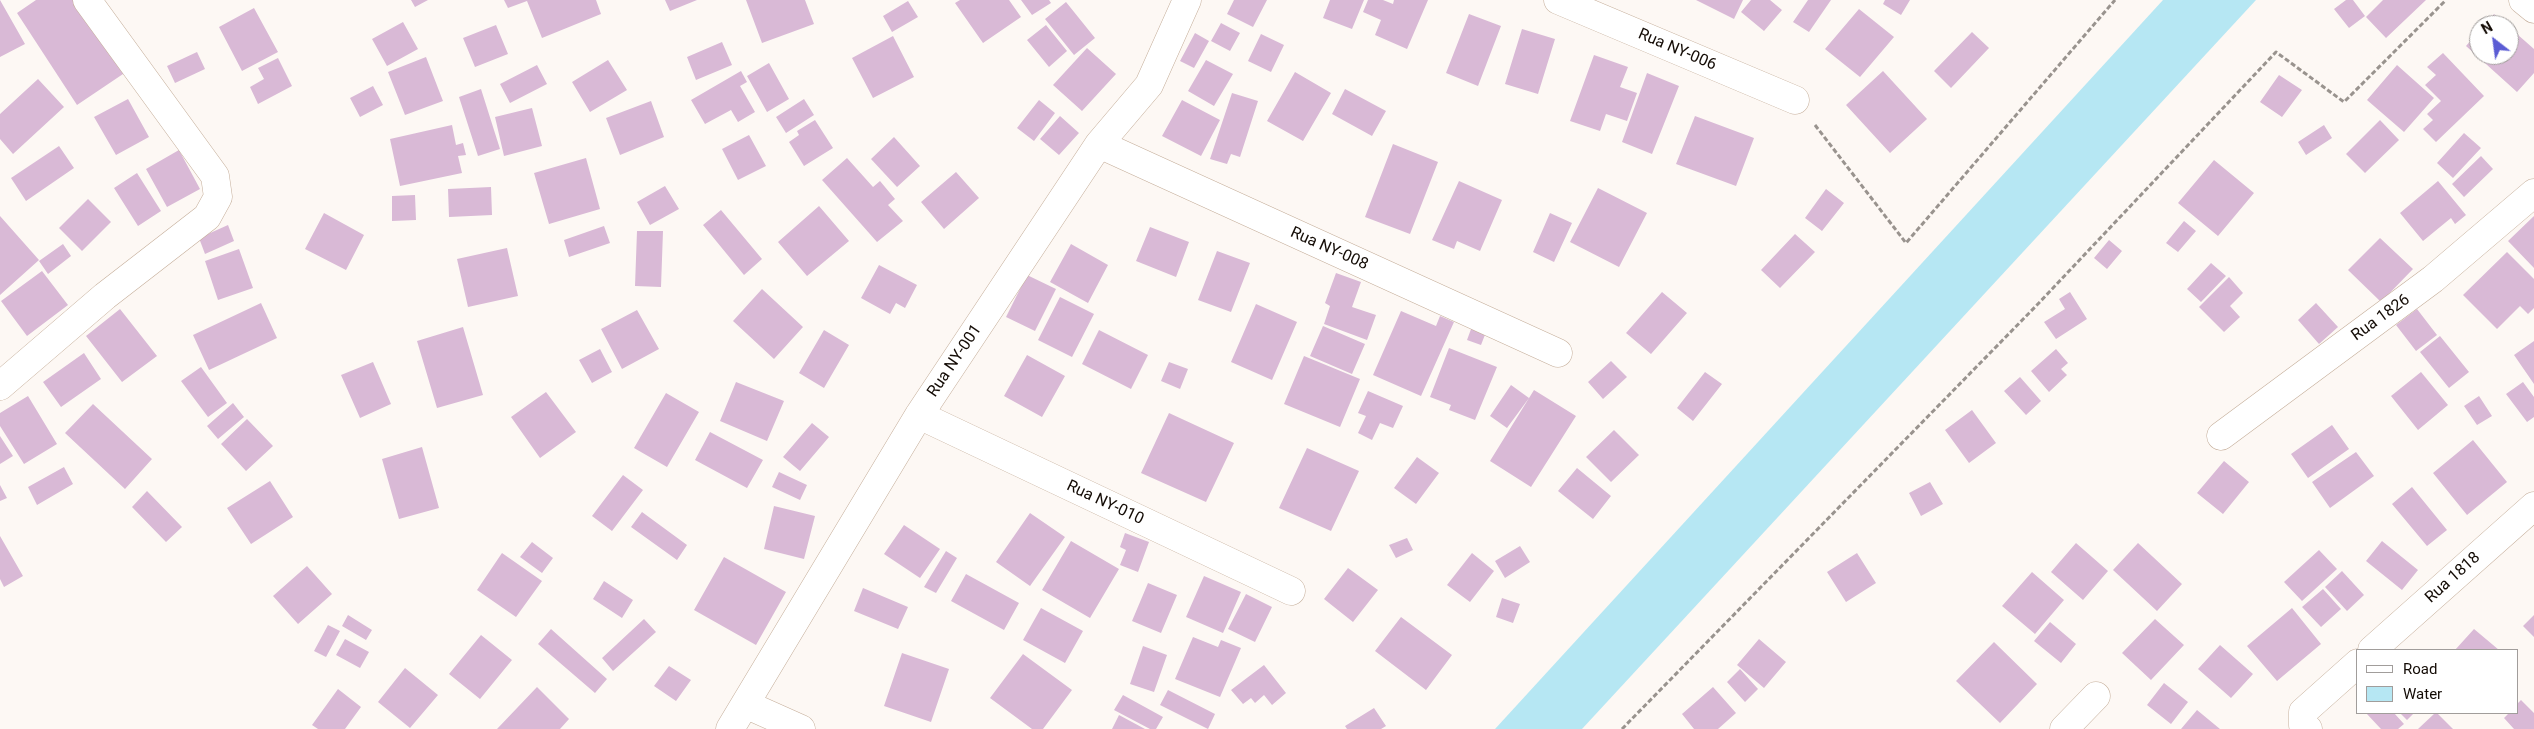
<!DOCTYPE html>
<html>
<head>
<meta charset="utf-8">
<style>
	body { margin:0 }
	#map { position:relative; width:2534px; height:729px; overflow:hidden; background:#fdf8f4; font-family:Roboto,sans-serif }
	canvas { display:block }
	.legend { position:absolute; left:2356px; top:649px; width:162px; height:65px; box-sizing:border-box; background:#fff; border:1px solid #a19d9b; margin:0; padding:6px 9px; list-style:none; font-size:15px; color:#130b05 }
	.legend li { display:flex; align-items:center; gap:10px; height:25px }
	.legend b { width:25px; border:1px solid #a19d9b }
	.north { position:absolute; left:2469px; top:15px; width:50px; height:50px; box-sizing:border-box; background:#fff; border:1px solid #a19d9b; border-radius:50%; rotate:330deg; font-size:14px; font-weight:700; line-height:20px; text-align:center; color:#130b05 }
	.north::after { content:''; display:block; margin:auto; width:18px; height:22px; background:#5b5cd4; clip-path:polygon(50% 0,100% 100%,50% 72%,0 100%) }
</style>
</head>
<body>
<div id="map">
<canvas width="2534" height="729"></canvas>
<ul class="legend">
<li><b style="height:6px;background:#fff"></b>Road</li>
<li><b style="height:14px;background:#b6e7f3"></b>Water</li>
</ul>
<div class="north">N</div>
</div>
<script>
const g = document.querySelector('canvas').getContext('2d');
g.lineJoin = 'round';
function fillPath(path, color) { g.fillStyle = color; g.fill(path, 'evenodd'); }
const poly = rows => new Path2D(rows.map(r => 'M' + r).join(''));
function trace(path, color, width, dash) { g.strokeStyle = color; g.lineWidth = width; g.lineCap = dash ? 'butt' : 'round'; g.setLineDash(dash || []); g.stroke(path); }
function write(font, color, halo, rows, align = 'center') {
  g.font = font + ' Roboto,sans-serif'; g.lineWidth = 5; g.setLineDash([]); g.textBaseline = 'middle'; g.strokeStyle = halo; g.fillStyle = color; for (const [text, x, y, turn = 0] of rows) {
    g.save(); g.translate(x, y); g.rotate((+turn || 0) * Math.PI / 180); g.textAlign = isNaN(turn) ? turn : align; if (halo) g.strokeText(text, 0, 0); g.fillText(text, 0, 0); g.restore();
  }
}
fillPath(poly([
	[2163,0,2256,0,1582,729,1495,729]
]), '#b6e7f3');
fillPath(poly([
	[0,0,25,44,0,57],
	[36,0,78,0,126,72,77,105,17,13],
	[411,0,428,0,415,7],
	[504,0,596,0,601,14,542,38,527,1,508,8],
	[665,0,697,0,670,11],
	[746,0,805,0,814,24,762,43],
	[960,0,1009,0,1021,17,983,43,955,3],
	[1021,0,1049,0,1051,3,1032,15],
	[1234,0,1267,0,1253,27,1227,14],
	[1330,0,1364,0,1352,29,1323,18],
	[1368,0,1383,0,1393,4,1394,0,1428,0,1407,49,1375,35,1381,20,1363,12],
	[1696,0,1743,0,1734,19],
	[1751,0,1770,0,1782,10,1764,31,1741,12],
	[1808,0,1831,0,1809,32,1793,22],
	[1885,0,1910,0,1901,15,1883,4],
	[2346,0,2353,0,2365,16,2349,28,2334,9],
	[2383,0,2426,0,2386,38,2366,17],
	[908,1,918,17,892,32,883,16],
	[1066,2,1095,38,1074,55,1045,19],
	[254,8,278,52,242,71,219,27],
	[1859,9,1894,37,1860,77,1825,49],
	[1469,14,1501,26,1478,86,1446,73],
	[2494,14,2507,25,2485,25],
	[403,22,418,49,387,66,372,39],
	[1221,23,1240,33,1230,51,1211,41],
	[496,25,508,54,475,67,463,38],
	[1046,25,1067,51,1049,67,1027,40],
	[2509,27,2534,49,2534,73,2517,92,2466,46,2479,31,2479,55,2509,55],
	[1522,29,1555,39,1538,94,1505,84],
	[1972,32,1989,48,1951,88,1934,71],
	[1195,33,1209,41,1194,68,1180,61],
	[1261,34,1284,45,1271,72,1248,61],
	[893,36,914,77,873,98,852,58],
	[722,42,732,65,696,80,687,57],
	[1087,48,1116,74,1082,111,1053,85],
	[197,52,205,69,175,83,167,66],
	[2443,53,2484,96,2436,142,2423,129,2433,120,2427,114,2441,101,2425,85,2436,75,2427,67],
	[1594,55,1628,67,1620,87,1637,93,1627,121,1606,114,1600,131,1570,121],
	[426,57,443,101,405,115,388,72],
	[278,58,292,86,258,104,250,87,264,79,258,68],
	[608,60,627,90,590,112,572,82],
	[1206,60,1233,74,1214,106,1188,91],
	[769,63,789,99,767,112,747,76],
	[537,65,547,84,510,103,500,84],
	[2397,65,2434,98,2404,132,2367,100],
	[741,71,747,82,740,86,755,112,738,122,731,110,705,124,691,100],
	[1883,71,1927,119,1890,153,1846,105],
	[1295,72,1331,93,1303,141,1267,121],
	[1647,73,1679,86,1652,154,1622,142],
	[2279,75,2302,90,2282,117,2260,102],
	[38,79,64,107,13,154,0,139,0,114],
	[373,86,383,105,360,117,350,98],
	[481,89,500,149,478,156,459,97],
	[1345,89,1386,111,1372,136,1332,114],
	[1232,93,1258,101,1240,157,1231,154,1227,164,1210,159],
	[128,99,149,137,116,155,94,117],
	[804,99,814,115,786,133,776,117],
	[1039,100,1055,113,1034,141,1017,128],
	[1182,100,1220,120,1201,156,1162,136],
	[651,101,664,137,620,155,606,118],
	[532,108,542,146,504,156,495,117],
	[1060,116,1079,133,1059,155,1040,139],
	[1695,116,1754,138,1736,186,1676,164],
	[815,120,833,148,804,166,789,142,799,135,797,131],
	[2380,120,2399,140,2365,173,2346,154],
	[452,125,456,145,463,143,466,155,458,156,462,173,400,186,390,139],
	[2324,125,2332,138,2306,155,2298,142],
	[2464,133,2481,148,2453,178,2437,163],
	[749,135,766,166,738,180,722,149],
	[894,137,920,166,897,187,871,159],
	[1393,144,1438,162,1410,234,1365,217],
	[59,146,74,168,26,201,11,178],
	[179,150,200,189,167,207,146,169],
	[2481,156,2493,169,2464,197,2452,184],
	[586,158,600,209,549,224,534,173],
	[847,158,873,187,880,181,895,199,888,205,903,221,877,242,822,180],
	[2214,160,2254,193,2218,236,2178,203],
	[956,172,979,198,944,229,921,202],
	[137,173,161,211,138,226,114,188],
	[1459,181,1502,200,1480,251,1457,241,1454,249,1432,240],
	[2438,181,2466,215,2455,224,2451,218,2423,241,2400,213],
	[665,186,679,209,650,225,637,202],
	[491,187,492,215,449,217,448,189],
	[1598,188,1647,213,1619,267,1570,242],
	[1826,189,1844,203,1822,231,1805,218],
	[415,195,416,220,392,221,392,196],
	[88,199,111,222,82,251,59,228],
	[819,206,849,241,807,276,778,242],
	[721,210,762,259,744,275,703,225],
	[324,213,364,235,346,270,305,249],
	[1550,213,1572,223,1554,262,1533,252],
	[0,216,39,260,0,295],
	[2534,216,2534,268,2508,241],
	[2184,221,2196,231,2178,252,2166,243],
	[228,225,234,241,205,254,199,238],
	[604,226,610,243,569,257,564,240],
	[1150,227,1189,242,1176,277,1136,261],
	[637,231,663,231,661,287,635,286],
	[1795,234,1815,252,1780,288,1761,270],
	[2380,238,2413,269,2381,302,2348,270],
	[2109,240,2122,251,2107,269,2094,258],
	[63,244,71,256,48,274,39,261],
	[1071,244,1108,265,1088,303,1050,282],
	[507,248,518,296,468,307,457,259],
	[239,249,253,288,218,300,205,261],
	[1217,251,1250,263,1231,312,1198,300],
	[2507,252,2534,279,2534,308,2528,314,2520,306,2497,329,2463,295],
	[2211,263,2226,276,2201,302,2187,289],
	[879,265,917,285,905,308,896,303,890,314,861,298],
	[42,271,68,305,27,336,1,301],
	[1336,273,1361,282,1352,307,1376,315,1367,340,1324,324,1330,306,1325,303],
	[1027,275,1056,289,1035,331,1006,317],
	[2229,277,2243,293,2230,306,2240,317,2224,332,2199,307],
	[762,289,803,327,774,359,733,321],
	[1662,292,1687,313,1651,354,1626,333],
	[2070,292,2087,319,2056,339,2044,322,2065,309,2059,299],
	[1060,297,1094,314,1072,357,1038,340],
	[261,303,277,338,209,370,193,335],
	[2316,303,2338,327,2319,344,2298,320],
	[1256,304,1297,322,1272,380,1231,362],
	[120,309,157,356,122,382,86,336],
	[2417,309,2437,335,2416,351,2396,325],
	[637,310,659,349,622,369,601,329],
	[1401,311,1436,326,1440,316,1454,322,1421,396,1373,375],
	[1474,321,1488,327,1481,345,1467,340],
	[1323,326,1365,344,1352,374,1310,356],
	[463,327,483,395,437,408,417,341],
	[824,330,849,345,824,388,799,373],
	[1099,330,1148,355,1131,389,1082,364],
	[2440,336,2469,372,2449,388,2420,352],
	[2534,341,2534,384,2514,355],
	[1449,348,1497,367,1475,420,1449,410,1451,405,1430,397],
	[600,349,612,372,592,383,579,360],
	[2056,349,2068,363,2061,369,2067,375,2049,392,2031,371],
	[84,353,101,379,61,407,43,382],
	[1027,355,1065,376,1042,417,1004,396],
	[1304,356,1360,379,1340,427,1284,404],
	[1611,361,1627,377,1603,399,1588,382],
	[373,362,391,404,360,418,341,375],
	[1169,362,1188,369,1180,389,1161,381],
	[201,367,227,403,208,417,181,381],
	[1705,372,1722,384,1693,421,1677,408],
	[2421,372,2448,405,2418,430,2391,396],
	[2020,377,2041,401,2026,415,2004,391],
	[736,382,784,401,767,441,720,421],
	[2523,382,2534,397,2534,417,2527,422,2506,394],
	[1511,385,1529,398,1507,428,1490,416],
	[1534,390,1576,416,1531,487,1490,461],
	[1368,391,1403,406,1393,428,1380,423,1372,440,1358,433,1366,416,1358,413],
	[546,392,576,432,540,458,511,417],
	[666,393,699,412,667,467,634,448],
	[28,396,57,444,24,464,0,426,0,413],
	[2479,396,2492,416,2477,425,2464,406],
	[233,403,244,417,218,439,207,426],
	[93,404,152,459,125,489,65,433],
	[1972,410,1996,443,1969,463,1945,430],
	[1169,413,1234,443,1206,502,1141,473],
	[247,419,273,446,246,471,221,444],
	[812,423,829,437,800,471,783,457],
	[2332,425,2349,449,2308,478,2291,454],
	[1614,430,1639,455,1611,482,1586,457],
	[710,432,763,460,747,488,695,460],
	[0,436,13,456,0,464],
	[2473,440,2507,482,2467,515,2433,473],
	[422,447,439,508,399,519,382,459],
	[1307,448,1359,471,1331,531,1279,508],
	[2356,452,2374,476,2330,508,2312,482],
	[1417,457,1439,473,1416,504,1394,488],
	[2224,461,2249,482,2223,514,2197,493],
	[64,467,73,484,37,505,28,487],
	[1577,468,1611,496,1593,519,1558,491],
	[779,472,807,485,800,500,772,487],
	[623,475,643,490,612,531,592,516],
	[270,481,293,517,251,544,227,508],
	[1930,482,1943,504,1921,516,1909,493],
	[0,485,7,498,0,501],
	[2412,487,2447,530,2427,546,2392,504],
	[147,491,182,527,166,542,132,507],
	[774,506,815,516,804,559,764,549],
	[642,512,687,545,677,560,631,527],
	[1030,513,1065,537,1030,586,996,562],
	[904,525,940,549,920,578,884,554],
	[1125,533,1149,542,1138,572,1120,565,1126,550,1120,547],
	[0,536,23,576,4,587,0,579],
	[1407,538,1413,550,1396,558,1389,545],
	[1071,541,1119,569,1090,618,1042,590],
	[2382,541,2418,570,2402,590,2366,561],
	[532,542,553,558,542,573,520,557],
	[2076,543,2108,571,2083,600,2051,572],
	[2138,543,2182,584,2157,611,2113,570],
	[1520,546,1530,562,1505,578,1495,561],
	[2319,550,2337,569,2302,601,2284,582],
	[946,551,957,558,936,593,924,587],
	[502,553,542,581,516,617,477,590],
	[1472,553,1494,571,1470,602,1447,585],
	[1857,553,1876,583,1846,602,1827,572],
	[724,557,786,592,756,645,694,610],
	[307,566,332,594,298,624,273,596],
	[1348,568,1378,590,1353,622,1324,599],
	[2342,571,2364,595,2347,611,2325,587],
	[2032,572,2064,600,2035,634,2002,606],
	[966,574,1019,603,1004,630,951,601],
	[1204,576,1241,592,1223,633,1186,617],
	[604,581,633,600,622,618,593,599],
	[1148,583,1177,595,1161,633,1132,621],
	[863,588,908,607,898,629,854,611],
	[2323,589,2341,609,2321,627,2302,607],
	[1246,594,1272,607,1255,642,1228,629],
	[1502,598,1520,604,1513,623,1496,617],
	[1041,608,1083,631,1065,663,1023,640],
	[2292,608,2321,644,2277,681,2247,646],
	[348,615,372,630,366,640,342,626],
	[2534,615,2534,637,2523,626],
	[1401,617,1452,655,1426,690,1375,651],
	[644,619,656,632,613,671,602,658],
	[2155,619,2184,645,2151,680,2122,653],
	[2050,622,2076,644,2061,663,2034,641],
	[328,625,340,631,326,657,314,651],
	[551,629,607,679,595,693,538,644],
	[2474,629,2499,650,2455,650],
	[481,635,512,660,480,699,449,674],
	[1193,637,1218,647,1221,640,1241,648,1220,697,1175,679],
	[345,639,369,652,360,668,336,655],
	[1759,639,1786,662,1764,688,1737,665],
	[1994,642,2037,684,2000,723,1956,681],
	[2220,645,2253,674,2231,698,2198,669],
	[1143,646,1167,655,1154,692,1130,684],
	[902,653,949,669,931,722,884,706],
	[1023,654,1072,690,1043,729,1032,729,990,698],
	[1264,665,1286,693,1272,705,1264,695,1255,703,1251,698,1243,704,1231,690],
	[669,666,691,680,676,701,654,686],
	[405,668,438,695,410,728,378,702],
	[1740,669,1758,689,1745,702,1727,682],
	[2164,683,2188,702,2171,724,2147,705],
	[537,687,569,719,560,729,497,729],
	[1713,687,1736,713,1718,729,1694,729,1682,714],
	[338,689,361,707,345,729,318,729,312,725],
	[1168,690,1215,714,1208,729,1160,705],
	[1123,695,1163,717,1156,729,1150,729,1114,710],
	[2521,700,2534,713,2534,729,2514,729,2504,718,2509,713,2518,713,2518,703],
	[1374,708,1386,726,1381,729,1347,729,1345,726],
	[2197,710,2220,729,2181,729],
	[2366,713,2394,713,2404,724,2398,729,2381,729],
	[2400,713,2414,713,2407,720],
	[2435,713,2437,713,2453,729,2418,729],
	[1119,715,1145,729,1112,729]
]), '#d9b9d6');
const minor = poly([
	[1558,0,1795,100],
	[2523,0,2534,9],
	[1099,144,1558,353],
	[0,386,105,296,207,217,218,197,215,176,87,0],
	[919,415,1291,591],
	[2221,436,2433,279,2534,193],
	[2372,650,2534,506],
	[745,704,801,729],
	[730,729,919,415,1099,144,1149,85,1187,0],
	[2064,729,2096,696],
	[2308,729,2303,725,2303,712,2358,663]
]);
trace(minor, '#c4ad99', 29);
trace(poly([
	[1815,125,1906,243,2115,0],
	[1622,729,2036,306,2276,52,2344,102,2446,0]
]), '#99938e', 3, [5, 2.5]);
trace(minor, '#fff', 28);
write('16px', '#130b05', '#fff', [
	["Rua NY-006",1677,50,23],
	["Rua NY-008",1329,249,24],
	["Rua 1826",2381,318,-36],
	["Rua NY-001",955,361,-56],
	["Rua NY-010",1105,503,25],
	["Rua 1818",2453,578,-42]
]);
</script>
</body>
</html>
